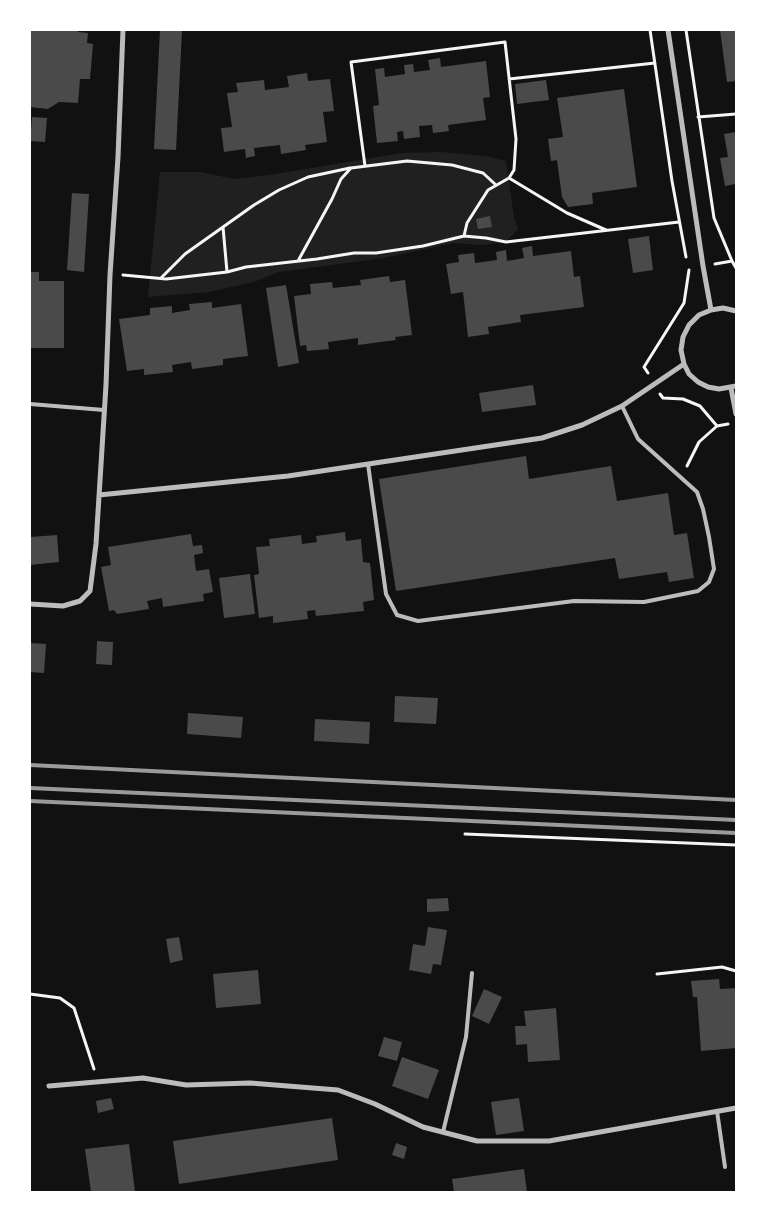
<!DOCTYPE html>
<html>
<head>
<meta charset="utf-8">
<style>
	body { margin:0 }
	#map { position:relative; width:766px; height:1222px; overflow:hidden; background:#111; font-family:Raleway,sans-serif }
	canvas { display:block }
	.frame { position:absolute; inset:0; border:31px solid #fff; pointer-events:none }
</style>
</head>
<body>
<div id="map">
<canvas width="766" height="1222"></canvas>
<div class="frame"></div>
</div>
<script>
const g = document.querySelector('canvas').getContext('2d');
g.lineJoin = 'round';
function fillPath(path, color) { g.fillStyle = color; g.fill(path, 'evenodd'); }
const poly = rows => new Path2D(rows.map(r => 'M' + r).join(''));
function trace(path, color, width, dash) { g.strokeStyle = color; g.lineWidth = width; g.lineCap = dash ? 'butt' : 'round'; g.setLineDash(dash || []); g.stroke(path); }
fillPath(poly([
	[441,152,486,156,506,161,514,217,518,229,506,242,481,245,453,243,384,258,279,272,254,282,209,292,148,297,160,172,200,172,234,179,270,175,401,153]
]), '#202020');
fillPath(poly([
	[30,30,78,30,78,32,88,33,87,43,93,44,90,79,80,79,78,103,59,102,48,109,30,107],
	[160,30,182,31,176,150,154,149],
	[720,30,736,30,736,81,727,82],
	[440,58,441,67,486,61,490,97,483,98,486,120,448,125,449,131,433,133,432,125,419,126,420,137,404,139,403,131,397,132,398,141,377,143,373,106,379,105,375,69,384,68,385,77,405,74,404,65,413,64,414,72,430,70,428,60],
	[307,73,308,81,330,79,334,111,323,112,327,142,305,145,306,150,281,154,280,145,254,148,255,156,246,158,245,149,224,152,221,128,232,127,227,93,238,92,236,83,264,80,265,90,289,87,287,76],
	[546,80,549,100,517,104,515,84],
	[624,89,637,187,592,193,593,204,568,207,562,197,557,160,551,161,548,139,563,137,557,98],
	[32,117,47,118,45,142,30,141],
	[736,132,736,184,725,186,720,158,728,157,724,134],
	[72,193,89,194,84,272,67,270],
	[490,216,492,227,478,229,476,219],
	[649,236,653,270,633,273,628,239],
	[532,246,533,256,571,251,574,277,580,276,584,307,520,315,521,322,488,327,489,334,468,337,463,292,451,294,446,264,459,262,458,255,474,253,475,263,497,260,496,252,506,250,507,261,524,258,522,248],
	[30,272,39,272,39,281,64,281,64,348,30,348],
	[389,276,390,282,405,280,412,335,395,337,396,340,358,345,358,338,328,342,329,349,307,351,306,345,300,346,294,296,311,294,310,284,332,282,333,288,361,285,360,280],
	[286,285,299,363,278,367,266,288],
	[212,302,212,308,241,304,248,356,223,359,223,365,192,369,191,362,172,365,173,372,144,375,144,369,127,371,119,319,150,315,150,308,172,306,172,313,190,310,189,304],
	[533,385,536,405,482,412,479,393],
	[526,456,529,479,611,466,617,501,668,493,674,535,687,533,694,578,669,582,667,572,619,579,615,558,396,591,379,479],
	[345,532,346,541,361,539,363,562,370,563,374,600,363,602,364,611,316,616,315,610,307,611,308,619,273,623,273,616,259,618,254,575,259,574,256,547,270,546,269,539,301,535,302,544,317,542,316,536],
	[191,534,193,546,202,545,203,553,194,555,196,571,209,569,213,592,203,594,204,601,163,607,162,598,147,601,149,609,117,614,114,610,109,611,101,567,111,565,108,547],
	[57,535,59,562,30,565,30,537],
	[250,574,255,614,224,618,219,578],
	[97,641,113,642,112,665,96,664],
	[30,643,46,644,44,673,30,672],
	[395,696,438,698,436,724,394,722],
	[188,713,243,717,241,738,187,734],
	[315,719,370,722,369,744,314,741],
	[448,898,449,911,427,912,427,899],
	[428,927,447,930,441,965,433,964,431,974,409,970,413,944,425,946],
	[179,937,183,960,170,963,166,939],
	[258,970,261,1004,216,1008,213,974],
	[719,979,720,989,736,988,736,1048,701,1051,697,997,693,997,691,981],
	[484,989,502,997,489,1024,472,1016],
	[556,1008,560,1060,528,1062,527,1044,516,1045,515,1026,526,1026,524,1011],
	[384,1037,402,1042,397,1061,378,1056],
	[402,1057,439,1070,428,1099,392,1086],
	[111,1098,114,1109,98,1113,96,1101],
	[519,1098,524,1131,496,1135,491,1102],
	[332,1118,338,1160,179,1184,173,1141],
	[396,1143,407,1147,404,1159,392,1155],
	[129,1144,135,1192,91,1192,85,1149],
	[524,1169,527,1192,454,1192,452,1179]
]), '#4a4a4a');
trace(poly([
	[650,30,672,181,686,257],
	[686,30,714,218,732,261,736,268],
	[509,79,655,63],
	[698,117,736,114],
	[365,166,351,62,505,42,516,139,514,170,509,178,488,190,467,223,464,236],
	[509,178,567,213,606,230],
	[223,227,227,272],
	[298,261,332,199,341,179,351,168,407,161,452,165,483,173,496,185],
	[715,264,732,261],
	[123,275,166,279,227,272,246,267,317,259,354,253,376,253,423,246,464,236,486,238,506,242,679,222],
	[161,278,185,254,254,205,279,190,308,177,350,168],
	[648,373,644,367,684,303,689,270],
	[660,394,663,398,683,399,700,406,717,426,728,424],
	[687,466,699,442,717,426],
	[465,834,736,845],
	[657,974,722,967,736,971],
	[30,994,60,998,74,1008,94,1069]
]), '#f5f5f5', 3);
trace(poly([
	[30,404,104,410],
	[368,464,386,594,397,615,418,621,574,601,644,602,698,591,709,582,714,569,709,537,703,509,697,492,638,439,622,406],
	[717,1111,725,1167],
	[443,1132,466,1037,472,973]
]), '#bcbcbc', 4);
trace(poly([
	[668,30,703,266,711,310],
	[736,311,723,308,711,310,699,315,689,325,683,337,681,350,684,364,689,374,698,382,708,387,719,389,736,386],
	[731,388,736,414],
	[99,495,288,476,542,438,582,425,622,406,684,364],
	[30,604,63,606,80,601,90,591,96,544,106,385,110,275,118,157,123,30],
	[49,1086,143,1078,186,1085,250,1083,338,1090,375,1104,423,1127,477,1141,549,1141,736,1108]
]), '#bcbcbc', 5);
trace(poly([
	[30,765,736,800],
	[30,788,736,820],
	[30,801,736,833]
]), '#9a9a9a', 4);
</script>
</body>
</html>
